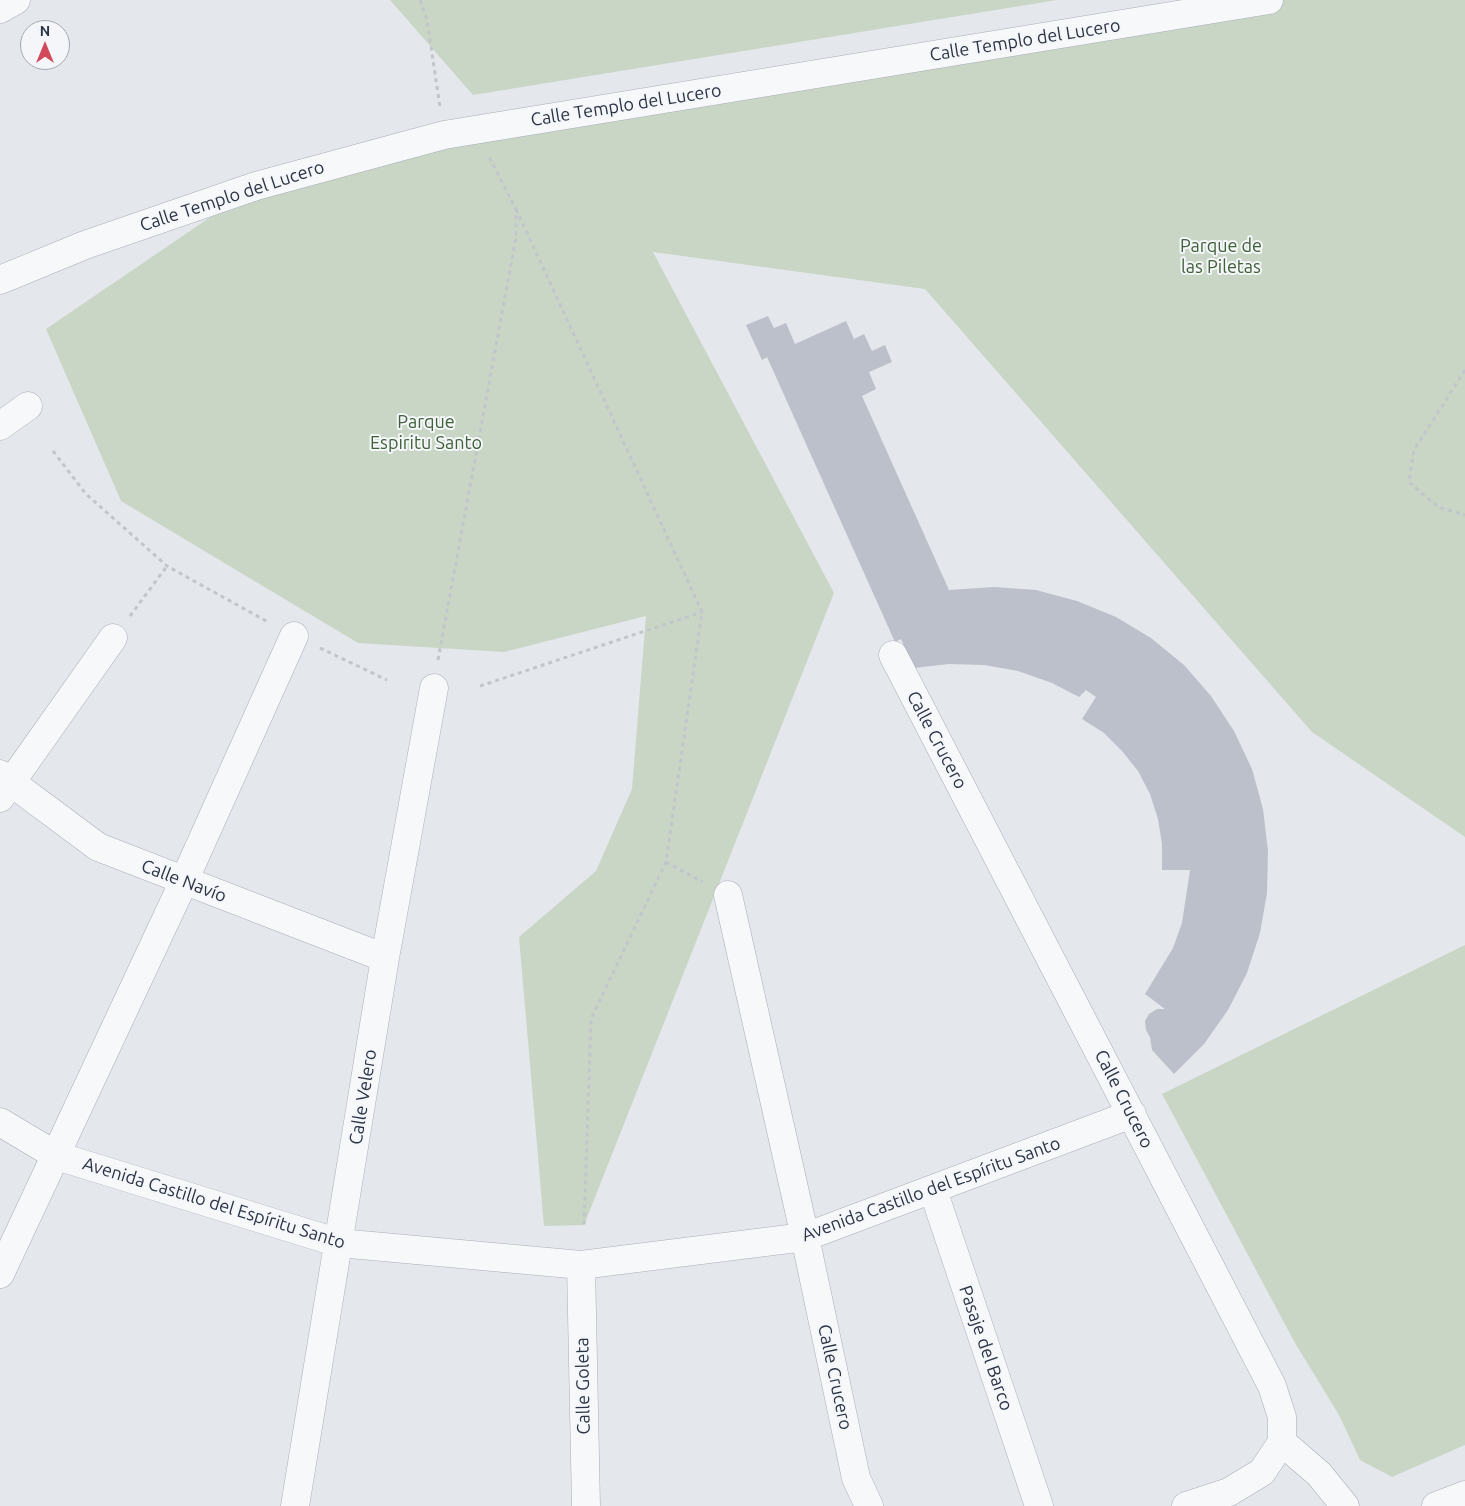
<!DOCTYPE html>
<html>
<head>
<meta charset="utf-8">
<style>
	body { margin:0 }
	#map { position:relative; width:1465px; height:1506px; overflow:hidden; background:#e4e7ec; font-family:Ubuntu,sans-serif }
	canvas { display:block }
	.north { position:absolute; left:20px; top:20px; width:50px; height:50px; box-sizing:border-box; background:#f4f6f9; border:1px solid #a4a8b1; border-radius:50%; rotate:0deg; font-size:14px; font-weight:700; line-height:20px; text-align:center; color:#2b3445 }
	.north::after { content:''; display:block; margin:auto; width:18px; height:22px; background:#d1495b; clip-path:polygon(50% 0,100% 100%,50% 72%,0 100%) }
</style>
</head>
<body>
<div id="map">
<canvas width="1465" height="1506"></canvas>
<div class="north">N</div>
</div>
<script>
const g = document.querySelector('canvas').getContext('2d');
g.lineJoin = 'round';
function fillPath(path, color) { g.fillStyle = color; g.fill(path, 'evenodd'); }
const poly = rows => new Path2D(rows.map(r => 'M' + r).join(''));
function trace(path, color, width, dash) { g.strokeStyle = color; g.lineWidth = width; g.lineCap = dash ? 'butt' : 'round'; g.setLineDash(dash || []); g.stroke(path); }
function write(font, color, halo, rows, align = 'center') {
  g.font = font + ' Ubuntu,sans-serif'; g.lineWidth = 4; g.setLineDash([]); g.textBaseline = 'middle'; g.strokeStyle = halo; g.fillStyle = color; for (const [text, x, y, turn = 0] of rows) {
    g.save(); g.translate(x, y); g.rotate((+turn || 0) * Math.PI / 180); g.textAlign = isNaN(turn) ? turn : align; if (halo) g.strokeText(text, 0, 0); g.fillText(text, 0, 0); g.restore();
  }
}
fillPath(poly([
	[390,0,1057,0,473,95],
	[1269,0,1465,0,1465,837,1312,732,925,289,653,252,834,593,584,1225,544,1226,519,937,596,871,632,789,646,616,504,652,358,643,121,501,46,329,256,186,475,130],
	[1465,945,1465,1445,1392,1477,1360,1460,1339,1415,1295,1343,1162,1094]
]), '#c9d6c5');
fillPath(poly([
	[768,316,774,328,786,323,795,344,846,321,854,339,864,334,872,351,885,345,892,362,869,372,876,389,862,396,949,590,994,587,1036,590,1077,601,1116,617,1151,638,1184,665,1211,696,1234,731,1252,769,1263,809,1268,851,1267,893,1260,933,1247,973,1228,1010,1204,1044,1174,1074,1152,1050,1150,1037,1146,1030,1145,1021,1149,1014,1157,1009,1165,1009,1145,994,1173,948,1182,923,1190,870,1162,870,1162,844,1158,819,1150,794,1138,771,1122,751,1104,733,1082,719,1096,697,1086,690,1079,697,1052,683,1018,671,984,665,949,664,914,668,901,639,895,642,767,357,762,360,746,325]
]), '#bbc0ca');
const minor = poly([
	[0,9,16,0],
	[0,280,85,245,256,186,444,135,1269,0],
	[0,426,28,406],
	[893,655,1272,1386,1282,1417,1282,1442,1262,1472,1229,1492,1186,1506],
	[0,774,98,847,385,958],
	[0,798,113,638],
	[728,895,805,1237,856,1478,869,1506],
	[0,1122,57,1156,339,1243,581,1265,805,1237,1132,1114],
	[933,1190,1039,1506],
	[581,1265,586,1506],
	[0,1274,184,881,294,636],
	[1282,1442,1319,1474,1345,1506],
	[295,1506,385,958,434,688],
	[1436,1506,1465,1495]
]);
trace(minor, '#a9aeb7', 29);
trace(poly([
	[420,0,427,20,440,107],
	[516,209,702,612,666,862,591,1019,584,1225],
	[1465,370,1414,450,1409,482,1438,507,1465,515],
	[53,451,86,494,167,566,268,622],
	[130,616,167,566],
	[320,648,387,680],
	[438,660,516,237,516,209,489,157],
	[480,686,702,612],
	[666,862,703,882]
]), '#c2c5cb', 3, [4, 4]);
trace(minor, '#f7f8fa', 28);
write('18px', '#2b3445', '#f4f6f9', [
	["Calle Templo del Lucero",1025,40,-9],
	["Calle Templo del Lucero",626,105,-9],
	["Calle Templo del Lucero",232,196,-18],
	["Calle Crucero",937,740,62],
	["Calle Navío",184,881,21],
	["Calle Velero",363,1097,-81],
	["Calle Crucero",1124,1099,63],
	["Avenida Castillo del Espíritu Santo",931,1189,-20],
	["Avenida Castillo del Espíritu Santo",214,1203,17],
	["Pasaje del Barco",986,1348,71],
	["Calle Crucero",835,1377,78],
	["Calle Goleta",583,1386,-91]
]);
write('18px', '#3f6138', '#f4f6f9', [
	["Parque de",1221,246],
	["las Piletas",1221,267],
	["Parque",426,422],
	["Espiritu Santo",426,443]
]);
</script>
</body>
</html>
